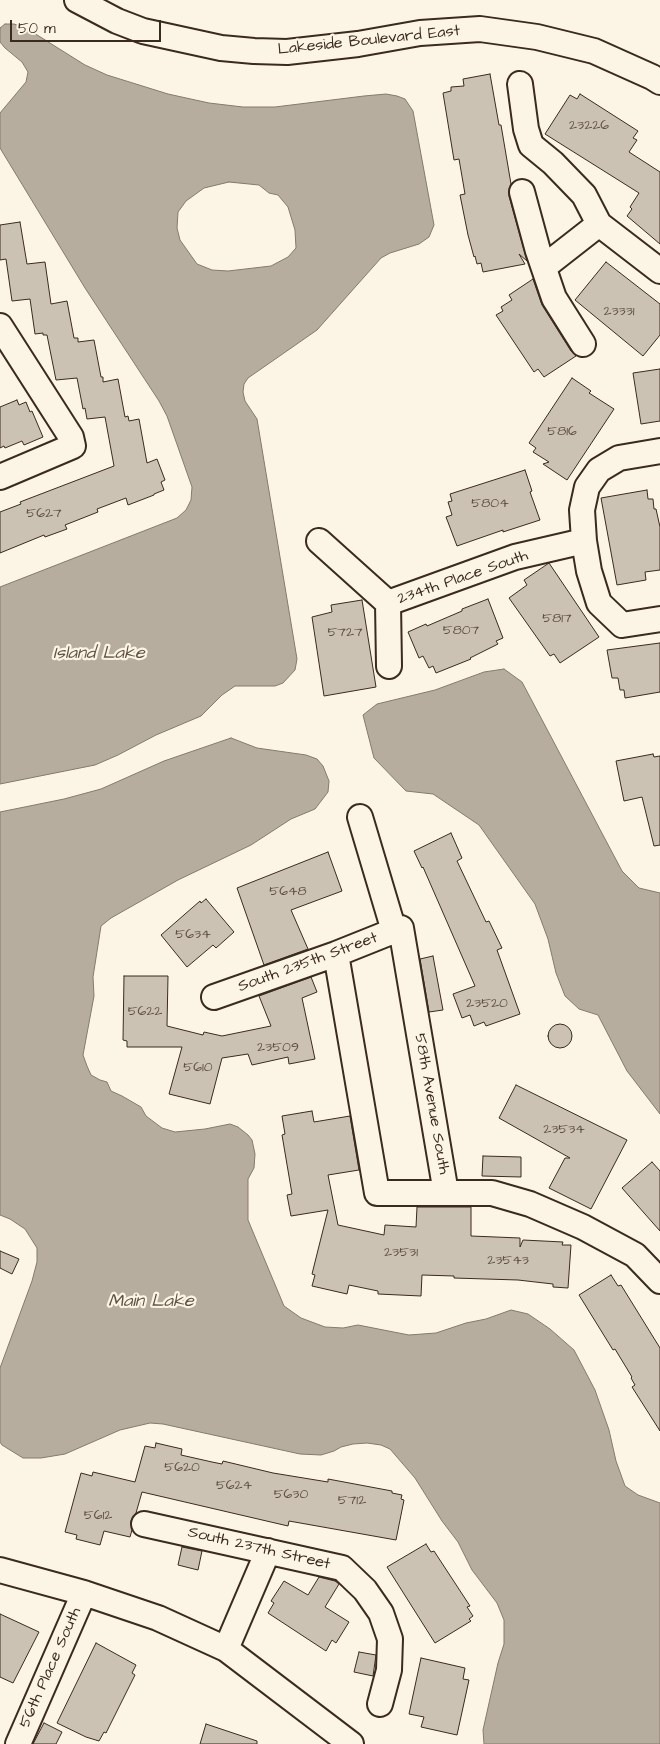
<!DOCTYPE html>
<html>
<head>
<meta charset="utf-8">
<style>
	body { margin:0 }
	#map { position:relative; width:660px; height:1744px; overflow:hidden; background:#fcf5e5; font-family:"Architects Daughter",sans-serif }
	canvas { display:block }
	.scale { position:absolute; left:10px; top:20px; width:151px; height:22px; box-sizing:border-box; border:2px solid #3b2a1e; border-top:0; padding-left:6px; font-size:15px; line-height:18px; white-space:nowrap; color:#3b2a1e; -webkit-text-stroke:4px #fcf5e5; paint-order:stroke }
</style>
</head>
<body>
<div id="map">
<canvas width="660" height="1744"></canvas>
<div class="scale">50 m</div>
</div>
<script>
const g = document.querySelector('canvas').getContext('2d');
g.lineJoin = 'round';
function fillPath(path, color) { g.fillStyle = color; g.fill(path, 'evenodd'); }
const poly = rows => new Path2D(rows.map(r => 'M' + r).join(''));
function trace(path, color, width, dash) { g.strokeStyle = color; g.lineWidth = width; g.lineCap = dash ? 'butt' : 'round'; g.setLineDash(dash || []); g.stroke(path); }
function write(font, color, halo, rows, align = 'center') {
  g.font = font + ' "Architects Daughter",sans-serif'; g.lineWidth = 4.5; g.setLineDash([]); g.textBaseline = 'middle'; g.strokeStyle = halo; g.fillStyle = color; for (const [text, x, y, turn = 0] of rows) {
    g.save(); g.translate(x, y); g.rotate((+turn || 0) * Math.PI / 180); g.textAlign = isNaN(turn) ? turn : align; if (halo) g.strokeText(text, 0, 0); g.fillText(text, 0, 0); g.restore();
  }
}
const water = poly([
	[5,24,14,24,26,28,85,65,107,75,168,94,209,103,243,107,275,107,364,96,386,94,397,96,405,99,413,111,434,225,429,237,419,244,390,253,381,258,317,330,248,378,244,384,243,392,245,401,257,419,297,659,295,670,283,683,275,686,235,686,222,695,201,716,156,735,118,755,95,765,0,784,0,587,177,518,186,510,191,500,192,487,167,416,159,401,85,288,0,148,0,113,26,82,28,72,22,62,5,48,0,42,0,28,5,24],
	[229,182,259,185,269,193,278,195,288,207,295,230,296,248,288,257,271,266,228,271,212,270,197,264,180,240,177,228,178,212,186,201,204,188,229,182],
	[504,669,522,682,622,871,639,888,660,893,660,1114,627,1071,598,1015,579,1009,565,996,556,973,548,939,535,904,479,825,433,794,406,791,374,758,363,715,377,704,435,690,484,672,504,669],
	[231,738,257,748,306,755,317,759,323,766,329,781,328,792,315,809,291,819,251,845,178,880,111,918,101,926,93,977,94,996,83,1055,87,1066,91,1075,100,1080,107,1082,111,1091,122,1096,141,1107,146,1116,162,1128,175,1132,205,1129,230,1124,238,1127,248,1135,252,1140,255,1154,254,1168,248,1179,248,1220,284,1306,301,1318,325,1327,343,1328,358,1325,409,1335,436,1333,466,1323,486,1319,511,1310,528,1314,550,1329,574,1350,595,1390,609,1430,616,1461,625,1486,638,1495,660,1503,660,1744,484,1744,483,1730,498,1663,504,1644,504,1620,497,1603,472,1570,458,1542,442,1521,415,1478,390,1449,381,1445,367,1443,353,1444,341,1447,334,1451,321,1455,300,1454,163,1424,150,1423,120,1430,65,1454,41,1458,23,1458,2,1445,0,1442,0,1368,32,1281,37,1262,37,1248,25,1229,10,1219,0,1215,0,812,64,799,101,789,164,761,231,738]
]);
fillPath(water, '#b7ad9e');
trace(water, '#85796b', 1);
const building = poly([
	[490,74,499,125,501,125,511,184,509,189,509,196,527,261,519,254,525,264,483,272,481,263,477,264,475,256,474,257,468,235,460,195,465,194,459,159,454,160,443,93,451,91,451,87,464,86,463,79,490,74],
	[580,94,638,131,633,138,637,140,629,152,660,172,660,244,627,216,632,209,630,207,639,193,545,134,570,95,577,99,580,94],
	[20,222,27,264,45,262,51,304,67,301,74,338,78,338,78,342,94,340,101,377,103,377,103,382,118,379,125,417,128,416,129,421,139,419,147,463,157,459,165,480,161,482,164,490,154,494,154,495,128,505,126,498,97,509,98,512,65,525,67,529,45,537,44,535,0,553,0,512,21,504,20,502,114,466,105,417,87,419,85,408,83,409,77,378,56,380,47,335,43,335,43,333,35,334,30,299,12,301,6,259,0,260,0,225,20,222],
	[606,262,660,304,660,335,643,356,575,300,606,262],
	[533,279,542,305,571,351,576,356,544,377,538,369,534,372,496,315,503,311,501,307,512,300,509,295,533,279],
	[660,369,660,421,641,424,633,373,660,369],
	[572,378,591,391,589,393,614,409,567,480,543,464,549,462,533,452,536,448,529,443,572,378],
	[17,400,19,405,26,402,30,412,32,411,43,437,24,445,22,441,5,448,4,446,0,448,0,407,17,400],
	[525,470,532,491,530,492,540,520,503,532,503,530,457,546,446,517,452,515,448,502,452,501,450,494,525,470],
	[647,490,648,499,653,499,654,509,656,509,660,527,660,570,645,572,646,580,617,585,601,498,647,490],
	[549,563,599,637,560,663,554,654,550,656,509,598,527,585,524,580,549,563],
	[488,599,503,638,496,641,498,644,470,658,471,659,436,673,433,666,429,668,423,656,419,658,408,632,426,624,427,626,462,611,462,609,488,599],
	[362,600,376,687,324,696,312,617,332,612,331,605,362,600],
	[660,643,660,692,625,698,624,690,620,690,618,678,612,678,607,650,660,643],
	[653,754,654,757,660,756,660,845,654,846,642,797,624,801,616,761,653,754],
	[451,833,462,858,457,861,486,922,489,921,502,948,497,950,520,1014,486,1026,484,1022,474,1026,470,1015,462,1018,453,994,475,986,423,867,422,868,414,851,451,833],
	[328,852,342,891,291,910,308,949,264,965,237,888,328,852],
	[206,899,234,932,216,948,213,945,187,967,161,935,200,901,201,903,206,899],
	[433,956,443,1010,429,1012,420,959,433,956],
	[124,976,168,976,167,1026,203,1035,204,1032,222,1036,271,1026,259,996,311,977,317,992,302,998,315,1059,289,1064,288,1057,252,1065,248,1054,222,1058,210,1104,169,1094,182,1047,127,1047,127,1041,123,1040,124,976],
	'548 1036a12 12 0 1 1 24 0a12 12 0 1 1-24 0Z',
	[516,1085,627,1140,591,1209,549,1188,565,1158,570,1158,499,1118,516,1085],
	[312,1111,314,1122,350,1116,359,1170,328,1175,338,1225,384,1235,385,1225,416,1227,417,1207,471,1207,471,1236,520,1238,520,1247,523,1240,563,1242,562,1245,571,1245,568,1288,553,1287,553,1284,518,1280,454,1278,454,1276,422,1275,421,1296,378,1294,378,1291,349,1285,347,1294,312,1286,315,1275,312,1274,328,1210,291,1216,287,1195,292,1194,282,1135,285,1134,282,1116,312,1111],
	[483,1156,521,1157,521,1177,482,1176,483,1156],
	[652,1162,660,1171,660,1231,622,1188,652,1162],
	[0,1251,19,1259,12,1274,0,1268,0,1251],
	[611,1275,618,1286,621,1285,660,1348,660,1431,632,1387,635,1385,631,1378,632,1377,615,1349,613,1350,579,1295,611,1275],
	[156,1443,182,1449,181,1455,212,1462,222,1464,223,1461,273,1473,328,1482,328,1479,392,1491,392,1493,402,1495,401,1499,404,1500,396,1540,289,1521,288,1526,142,1492,136,1513,131,1521,132,1530,130,1537,104,1531,100,1545,76,1539,77,1535,65,1532,81,1473,92,1476,93,1472,135,1482,145,1446,155,1448,156,1443],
	[426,1544,431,1552,434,1551,470,1606,467,1607,473,1616,469,1619,471,1621,435,1643,387,1567,426,1544],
	[182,1547,202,1551,198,1570,178,1565,182,1547],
	[319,1577,335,1581,339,1584,325,1607,349,1622,336,1643,332,1640,326,1651,268,1613,274,1603,271,1601,284,1581,308,1595,319,1577],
	[0,1614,39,1632,13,1683,0,1677,0,1614],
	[96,1643,136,1665,132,1673,135,1675,106,1733,104,1732,99,1741,86,1737,57,1723,96,1643],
	[359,1652,376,1655,373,1676,354,1672,359,1652],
	[421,1658,465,1668,463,1679,469,1680,457,1735,421,1727,424,1717,409,1714,421,1658],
	[44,1723,62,1732,56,1744,33,1744,44,1723],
	[206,1724,257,1741,257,1744,200,1744,206,1724]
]);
fillPath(building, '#ccc2b3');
trace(building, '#3b2a1e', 1);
const minor = poly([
	[77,0,117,21,143,31,221,48,254,51,287,52,358,44,420,33,480,29,537,37,594,51,652,77,660,82],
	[520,84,526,129,531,145,553,163,584,195,599,224,660,271],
	[522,192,538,251,554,298,583,344],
	[544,267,599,224],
	[0,326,71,437,73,446,0,477],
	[319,541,388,603],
	[584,541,582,510,587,487,599,470,619,458,660,451],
	[389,666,388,603,515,557,584,541,589,571,599,603,622,625,660,619],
	[360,817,394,931],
	[336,954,377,1193,446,1193],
	[214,997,336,954,401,928,446,1193,492,1193,530,1204,583,1227,635,1255,660,1281],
	[144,1524,342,1568,365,1590,381,1613,390,1639,389,1670,380,1704],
	[0,1570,84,1593,158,1618,226,1649,351,1744],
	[226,1649,268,1551],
	[18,1744,84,1593]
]);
trace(minor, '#3b2a1e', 28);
trace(minor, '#fcf5e5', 24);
write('14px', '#5f5043', null, [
	["23226",589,126],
	["23331",619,312],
	["5816",562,432],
	["5804",490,504],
	["5627",44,514],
	["5817",557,619],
	["5807",461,631],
	["5727",345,633],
	["5648",288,892],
	["5634",193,935],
	["23520",487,1004],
	["5622",145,1012],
	["23509",278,1048],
	["5610",198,1068],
	["23534",564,1130],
	["23531",401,1253],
	["23543",508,1261],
	["5620",182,1468],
	["5624",234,1486],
	["5630",291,1495],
	["5712",352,1501],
	["5612",98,1516]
]);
write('16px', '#3b2a1e', '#fcf5e5', [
	["Lakeside Boulevard East",369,41,-6],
	["234th Place South",463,578,-19],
	["South 235th Street",308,963,-20],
	["58th Avenue South",431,1104,80],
	["South 237th Street",259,1549,13],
	["56th Place South",51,1668,-66]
]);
write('italic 18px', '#605144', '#fcf5e5', [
	["Island Lake",99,654],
	["Main Lake",151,1302]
]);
</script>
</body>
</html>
